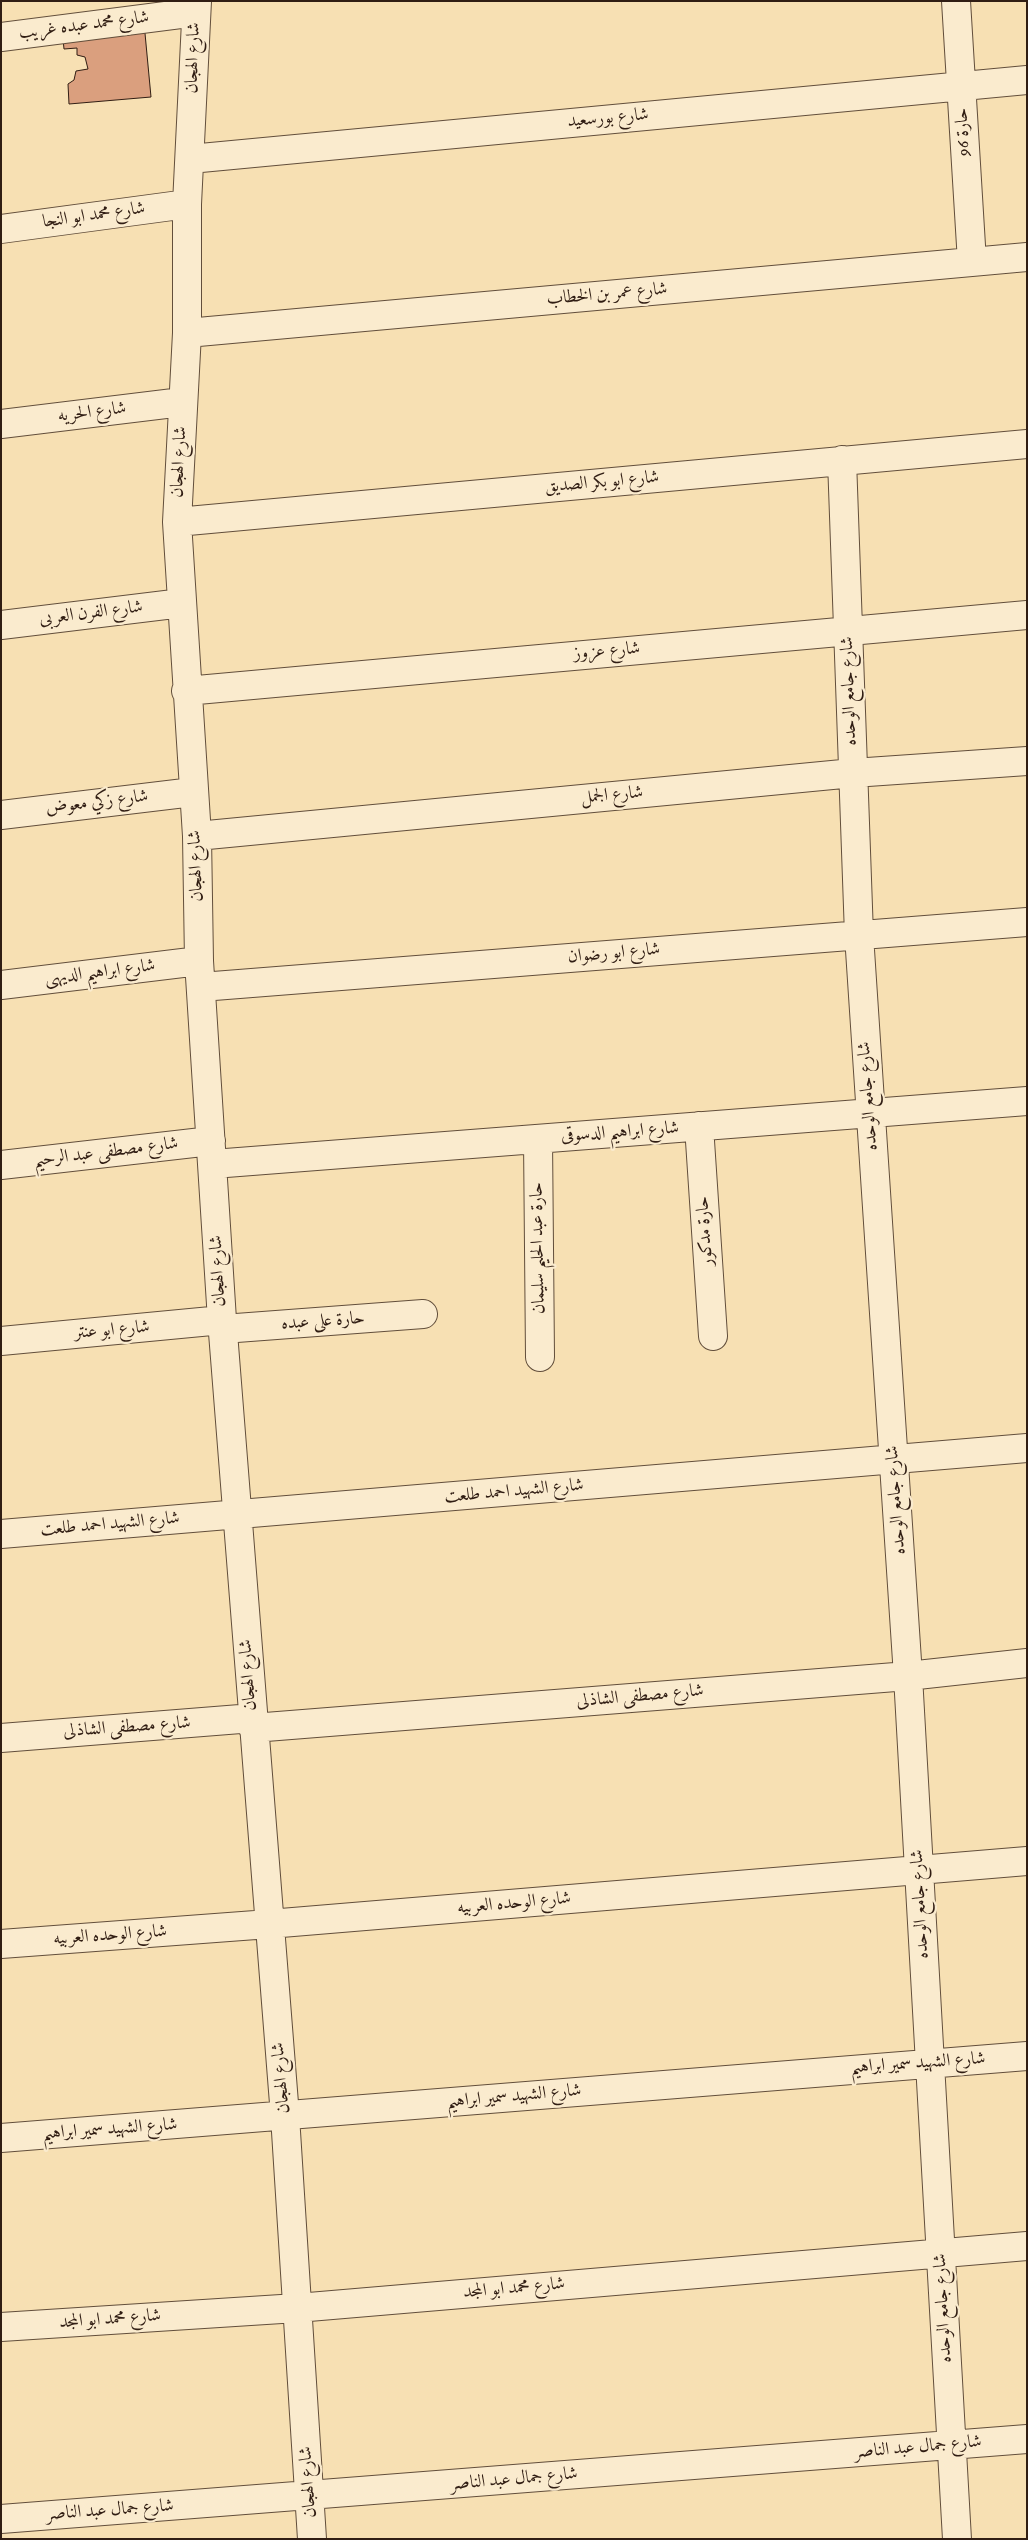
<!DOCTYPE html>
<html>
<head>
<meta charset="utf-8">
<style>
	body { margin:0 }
	#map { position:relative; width:1028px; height:2540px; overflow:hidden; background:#f7e0b3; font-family:"IM FELL English",serif }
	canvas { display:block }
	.frame { position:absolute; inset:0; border:2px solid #301d13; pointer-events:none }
</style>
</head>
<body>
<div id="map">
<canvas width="1028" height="2540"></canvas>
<div class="frame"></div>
</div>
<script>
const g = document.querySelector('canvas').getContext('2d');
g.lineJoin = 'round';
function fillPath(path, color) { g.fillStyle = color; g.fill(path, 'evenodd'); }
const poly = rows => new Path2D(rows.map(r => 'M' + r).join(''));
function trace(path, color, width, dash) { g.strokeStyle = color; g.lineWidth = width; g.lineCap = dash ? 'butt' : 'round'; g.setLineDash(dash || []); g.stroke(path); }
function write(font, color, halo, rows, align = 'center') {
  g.font = font + ' "IM FELL English",Amiri,serif'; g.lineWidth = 4.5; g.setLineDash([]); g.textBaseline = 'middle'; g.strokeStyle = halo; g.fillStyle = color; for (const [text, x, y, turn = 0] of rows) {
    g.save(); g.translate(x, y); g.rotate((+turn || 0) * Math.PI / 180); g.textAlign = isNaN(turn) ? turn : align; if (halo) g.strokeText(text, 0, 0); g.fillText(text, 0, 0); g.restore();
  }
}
const building = poly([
	[143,12,151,97,69,104,68,84,74,80,76,71,88,69,85,57,77,55,77,48,64,49,61,19,143,12]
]);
fillPath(building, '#da9f7e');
trace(building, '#301d13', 1);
const minor = poly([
	[197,1,187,204,187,333,177,522,197,836,199,961,222,1320,285,2116,312,2539],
	[956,1,972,262],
	[1,37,196,12],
	[190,159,1027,80],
	[1,229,187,204],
	[187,333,1027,257],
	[1,424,182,402],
	[842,460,859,935,908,1676,957,2539],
	[177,522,1027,444],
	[1,625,182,603],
	[186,691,1027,615],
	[1,815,193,792],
	[197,836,853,773,1027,761],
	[1,985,199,961],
	[201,987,1027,922],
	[699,1126,713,1336],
	[538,1139,540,1357],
	[213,1164,1027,1101],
	[1,1165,211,1141],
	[223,1329,423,1314],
	[1,1341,222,1320],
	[1,1534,1027,1448],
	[253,1728,908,1676,1027,1663],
	[1,1738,253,1718],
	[1,1944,269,1924,1027,1861],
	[1,2138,1027,2056],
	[1,2327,297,2308,1027,2246],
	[1,2519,1027,2439]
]);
trace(minor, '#624e3b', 30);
trace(minor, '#faebce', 28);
write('18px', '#301d13', '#faebce', [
	["شارع محمد عبده غريب",84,26,-7],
	["شارع الهجان",194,58,-88],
	["شارع بورسعيد",608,119,-5],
	["حارة 96",964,132,-93],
	["شارع محمد ابو النجا",94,216,-8],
	["شارع عمر بن الخطاب",607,295,-5],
	["شارع الحريه",92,413,-7],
	["شارع الهجان",180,462,-87],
	["شارع ابو بكر الصديق",602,483,-5],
	["شارع الفرن العربى",91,614,-7],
	["شارع عزوز",607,652,-5],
	["شارع جامع الوحده",850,691,-92],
	["شارع الجمل",612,796,-5],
	["شارع زكي معوض",97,803,-7],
	["شارع الهجان",197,866,-92],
	["شارع ابو رضوان",614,954,-5],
	["شارع ابراهيم الديهى",100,973,-7],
	["شارع جامع الوحده",869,1096,-94],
	["شارع ابراهيم الدسوقى",620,1133,-4],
	["شارع مصطفى عبد الرحيم",106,1153,-7],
	["حارة مدكور",706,1231,-94],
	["حارة عبد الحليم سليمان",539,1248,-91],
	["شارع الهجان",219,1271,-93],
	["حارة على عبده",323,1322,-4],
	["شارع ابو عنتر",112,1331,-5],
	["شارع الشهيد احمد طلعت",514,1492,-5],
	["شارع جامع الوحده",897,1500,-94],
	["شارع الشهيد احمد طلعت",110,1525,-5],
	["شارع الهجان",249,1675,-94],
	["شارع مصطفى الشاذلى",640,1697,-5],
	["شارع مصطفى الشاذلى",127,1728,-4],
	["شارع الوحده العربيه",514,1904,-5],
	["شارع جامع الوحده",921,1904,-93],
	["شارع الوحده العربيه",110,1936,-4],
	["شارع الشهيد سمير ابراهيم",918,2064,-4],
	["شارع الهجان",282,2078,-95],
	["شارع الشهيد سمير ابراهيم",514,2097,-5],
	["شارع الشهيد سمير ابراهيم",110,2130,-4],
	["شارع محمد ابو المجد",514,2289,-5],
	["شارع جامع الوحده",944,2308,-93],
	["شارع محمد ابو المجد",110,2320,-4],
	["شارع جمال عبد الناصر",918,2448,-5],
	["شارع جمال عبد الناصر",514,2480,-5],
	["شارع الهجان",309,2482,-94],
	["شارع جمال عبد الناصر",110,2511,-4]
]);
</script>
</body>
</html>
